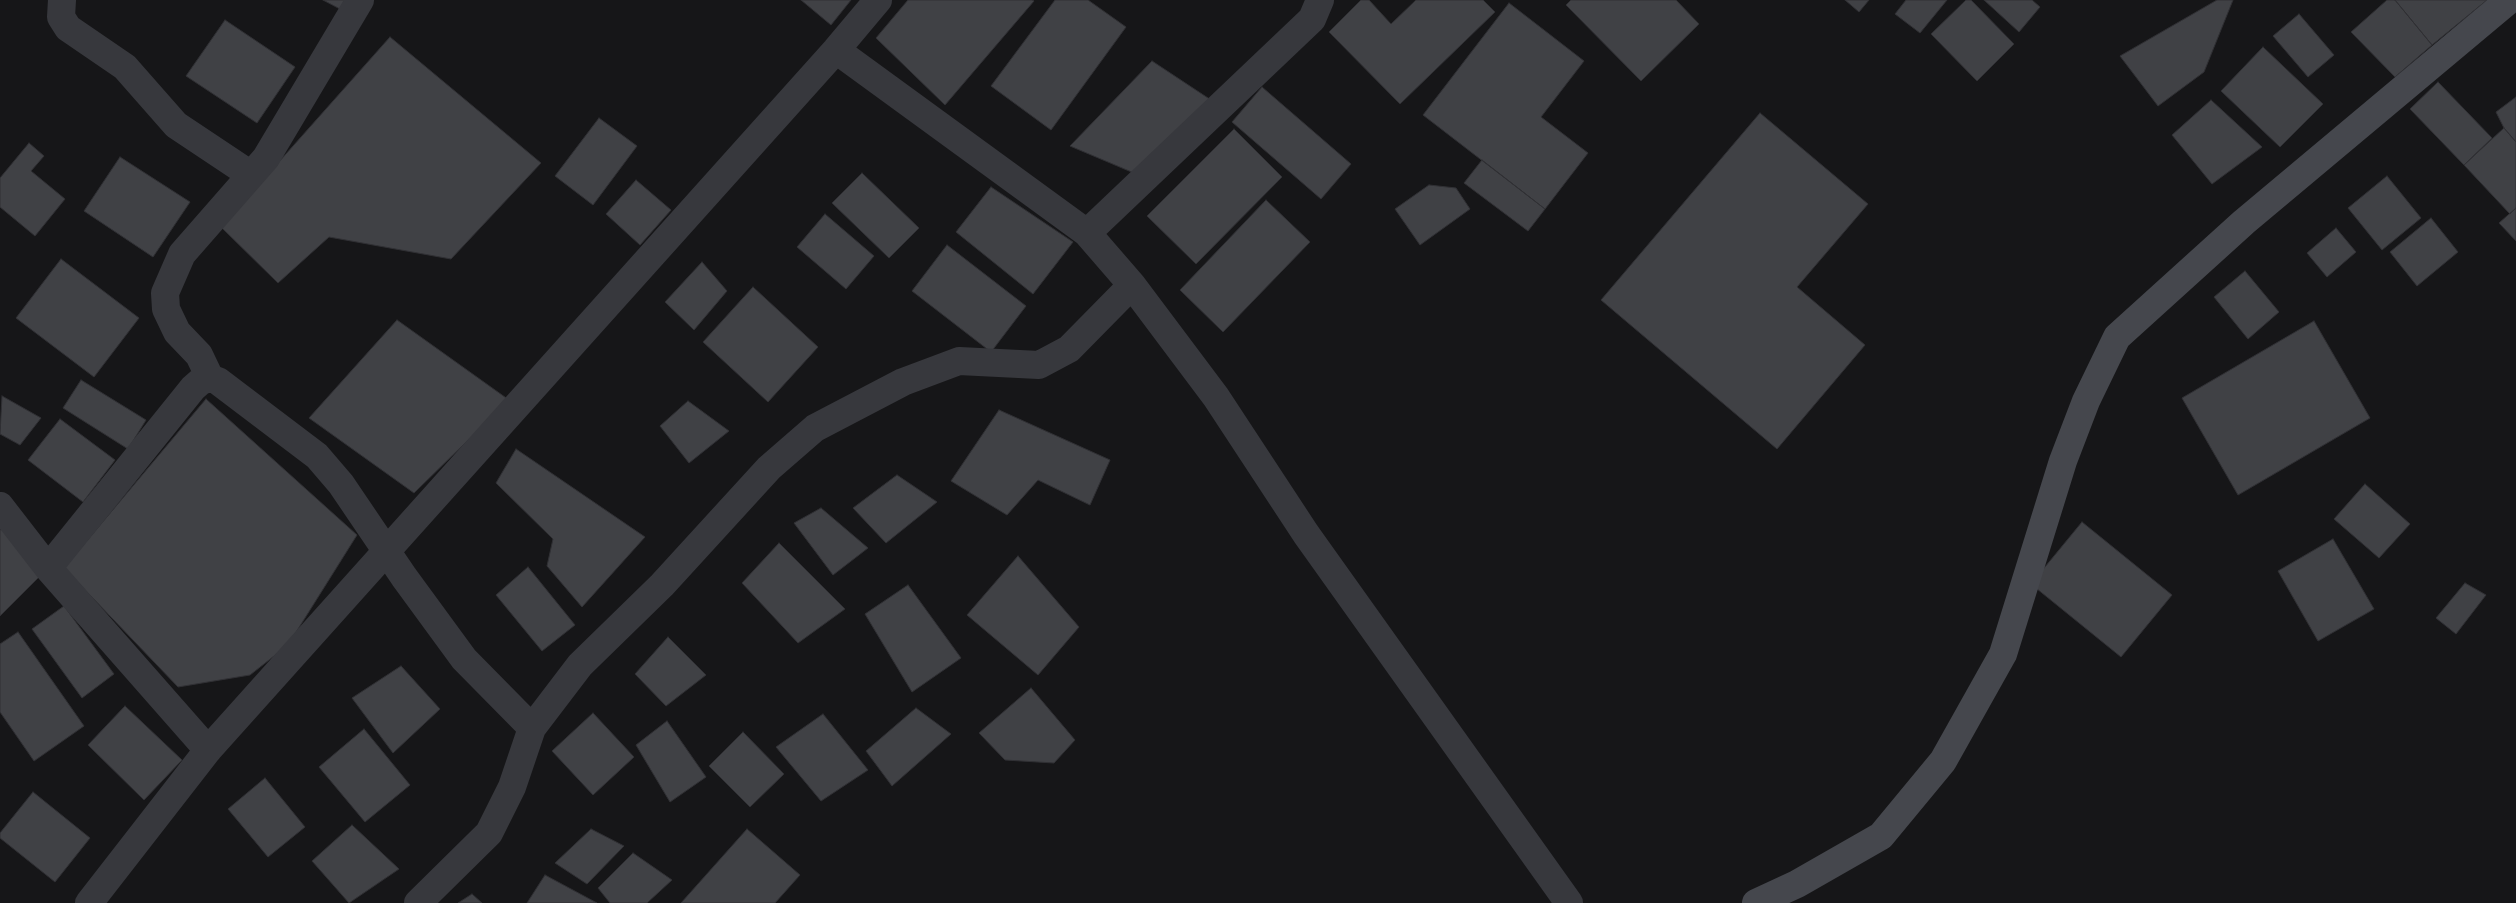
<!DOCTYPE html>
<html>
<head>
<meta charset="utf-8">
<style>
	body { margin:0 }
	canvas { display:block; background:#161618 }
</style>
</head>
<body>
<canvas width="2516" height="903"></canvas>
<script>
const g = document.querySelector('canvas').getContext('2d');
g.lineJoin = 'round';
function fillPath(path, color) { g.fillStyle = color; g.fill(path, 'evenodd'); }
const poly = rows => new Path2D(rows.map(r => 'M' + r).join(''));
function trace(path, color, width, dash) { g.strokeStyle = color; g.lineWidth = width; g.lineCap = dash ? 'butt' : 'round'; g.setLineDash(dash || []); g.stroke(path); }
const building = poly([
	[323,0,345,0,340,9,323,0],
	[801,0,851,0,831,25,801,0],
	[908,0,1032,0,1034,1,945,105,876,38,908,0],
	[1055,0,1088,0,1126,27,1051,130,991,86,1055,0],
	[1361,0,1369,0,1391,24,1416,0,1483,0,1495,12,1400,104,1329,32,1361,0],
	[1571,0,1676,0,1699,24,1641,81,1566,5,1571,0],
	[1845,0,1869,0,1859,12,1845,0],
	[1906,0,1947,0,1920,33,1895,14,1906,0],
	[1966,0,1971,0,2014,44,1977,81,1931,34,1966,0],
	[1984,0,2032,0,2040,7,2019,32,1984,0],
	[2217,0,2233,0,2204,72,2158,106,2120,56,2217,0],
	[2387,0,2395,0,2432,45,2395,77,2351,32,2387,0],
	[2395,0,2487,0,2432,45,2395,0],
	[1509,3,1584,61,1541,117,1588,153,1545,209,1423,115,1509,3],
	[2299,14,2334,55,2308,77,2273,36,2299,14],
	[225,20,295,67,257,123,186,76,225,20],
	[390,37,541,163,451,259,329,237,278,283,221,227,390,37],
	[2263,47,2323,104,2280,147,2221,91,2263,47],
	[1152,61,1211,100,1134,173,1070,146,1152,61],
	[2438,82,2492,138,2464,165,2410,109,2438,82],
	[1262,87,1351,164,1321,199,1232,122,1262,87],
	[2516,97,2516,142,2504,128,2496,112,2516,97],
	[2211,100,2262,147,2212,184,2172,135,2211,100],
	[1760,113,1868,204,1797,287,1865,345,1777,449,1601,300,1760,113],
	[599,118,637,146,593,205,555,176,599,118],
	[2504,128,2516,142,2516,208,2510,214,2464,165,2504,128],
	[1234,129,1282,177,1196,264,1147,216,1234,129],
	[29,143,44,156,31,171,65,199,35,236,0,207,0,178,29,143],
	[120,157,190,202,153,257,84,211,120,157],
	[1482,160,1545,209,1528,231,1464,183,1482,160],
	[862,173,919,228,889,258,832,203,862,173],
	[2387,176,2421,218,2382,250,2348,208,2387,176],
	[636,180,671,210,640,245,606,214,636,180],
	[1429,185,1456,188,1470,209,1420,245,1395,209,1429,185],
	[991,187,1073,242,1033,294,956,232,991,187],
	[1266,200,1310,242,1223,332,1180,290,1266,200],
	[2516,208,2516,241,2499,223,2516,208],
	[825,214,874,256,846,289,797,247,825,214],
	[2431,218,2458,252,2417,286,2390,252,2431,218],
	[2336,228,2356,252,2327,277,2307,253,2336,228],
	[947,245,1026,306,991,352,912,291,947,245],
	[61,259,139,318,94,377,16,318,61,259],
	[702,262,727,291,694,330,665,302,702,262],
	[2245,271,2279,312,2248,339,2214,297,2245,271],
	[753,287,818,347,768,402,703,342,753,287],
	[397,320,509,400,414,493,309,418,397,320],
	[2314,321,2370,418,2238,495,2182,398,2314,321],
	[81,380,146,420,128,449,63,408,81,380],
	[2,396,41,418,20,445,0,434,2,396],
	[206,399,357,535,288,645,250,675,178,687,64,568,206,399],
	[688,401,729,431,689,463,660,426,688,401],
	[999,410,1110,460,1090,505,1038,480,1007,515,951,481,999,410],
	[60,419,115,460,83,502,28,460,60,419],
	[516,449,645,537,582,607,547,566,553,539,496,483,516,449],
	[897,475,937,502,886,543,853,508,897,475],
	[2365,484,2410,524,2379,558,2334,519,2365,484],
	[821,508,868,548,833,575,794,523,821,508],
	[2082,522,2172,595,2121,657,2031,584,2082,522],
	[4,528,40,576,0,616,0,530,4,528],
	[2333,539,2374,609,2318,641,2278,571,2333,539],
	[779,543,845,609,798,643,742,583,779,543],
	[1018,556,1079,627,1038,675,967,615,1018,556],
	[528,567,575,625,542,651,496,595,528,567],
	[2465,583,2486,595,2456,634,2436,618,2465,583],
	[908,585,961,658,912,692,865,614,908,585],
	[64,606,114,674,82,698,32,629,64,606],
	[18,632,84,726,34,761,0,712,0,644,18,632],
	[668,637,706,675,666,706,635,674,668,637],
	[401,666,440,709,393,753,352,698,401,666],
	[1031,688,1075,740,1054,763,1005,760,979,733,1031,688],
	[125,706,182,760,144,800,88,745,125,706],
	[916,708,951,734,892,786,866,751,916,708],
	[593,713,634,757,593,795,552,751,593,713],
	[823,714,868,770,821,801,776,747,823,714],
	[667,721,706,777,670,802,636,745,667,721],
	[364,729,410,785,365,822,319,767,364,729],
	[743,732,784,774,750,807,709,766,743,732],
	[265,778,305,827,268,857,228,809,265,778],
	[33,792,90,838,55,882,0,838,0,833,33,792],
	[352,825,399,869,349,903,312,861,352,825],
	[591,829,624,846,587,884,555,863,591,829],
	[747,829,800,875,775,903,681,903,747,829],
	[633,853,672,880,647,903,610,903,598,888,633,853],
	[545,875,597,903,527,903,545,875],
	[472,894,482,903,458,903,472,894]
]);
fillPath(building, '#404145');
trace(building, '#303034', 1);
trace(poly([
	[62,0,61,17,68,28,125,67,176,125,251,175],
	[836,50,1087,233,1132,285,1216,397,1306,534,1569,903],
	[1087,233,1312,19,1320,0],
	[210,378,199,355,177,332,166,309,165,293,182,254,266,158,360,0],
	[0,506,48,568,208,750],
	[48,568,193,388,201,381,210,378,218,381,317,456,341,484,404,577,464,659,532,728],
	[89,903,208,750,836,50,878,0],
	[418,903,489,833,512,787,532,728,580,665,662,585,769,468,815,428,903,382,959,361,1039,365,1069,349,1132,285]
]), '#37383d', 28);
trace(poly([
	[1756,903,1797,884,1881,836,1943,761,2003,654,2063,461,2086,401,2117,337,2244,222,2509,0]
]), '#45474d', 28);
</script>
</body>
</html>
